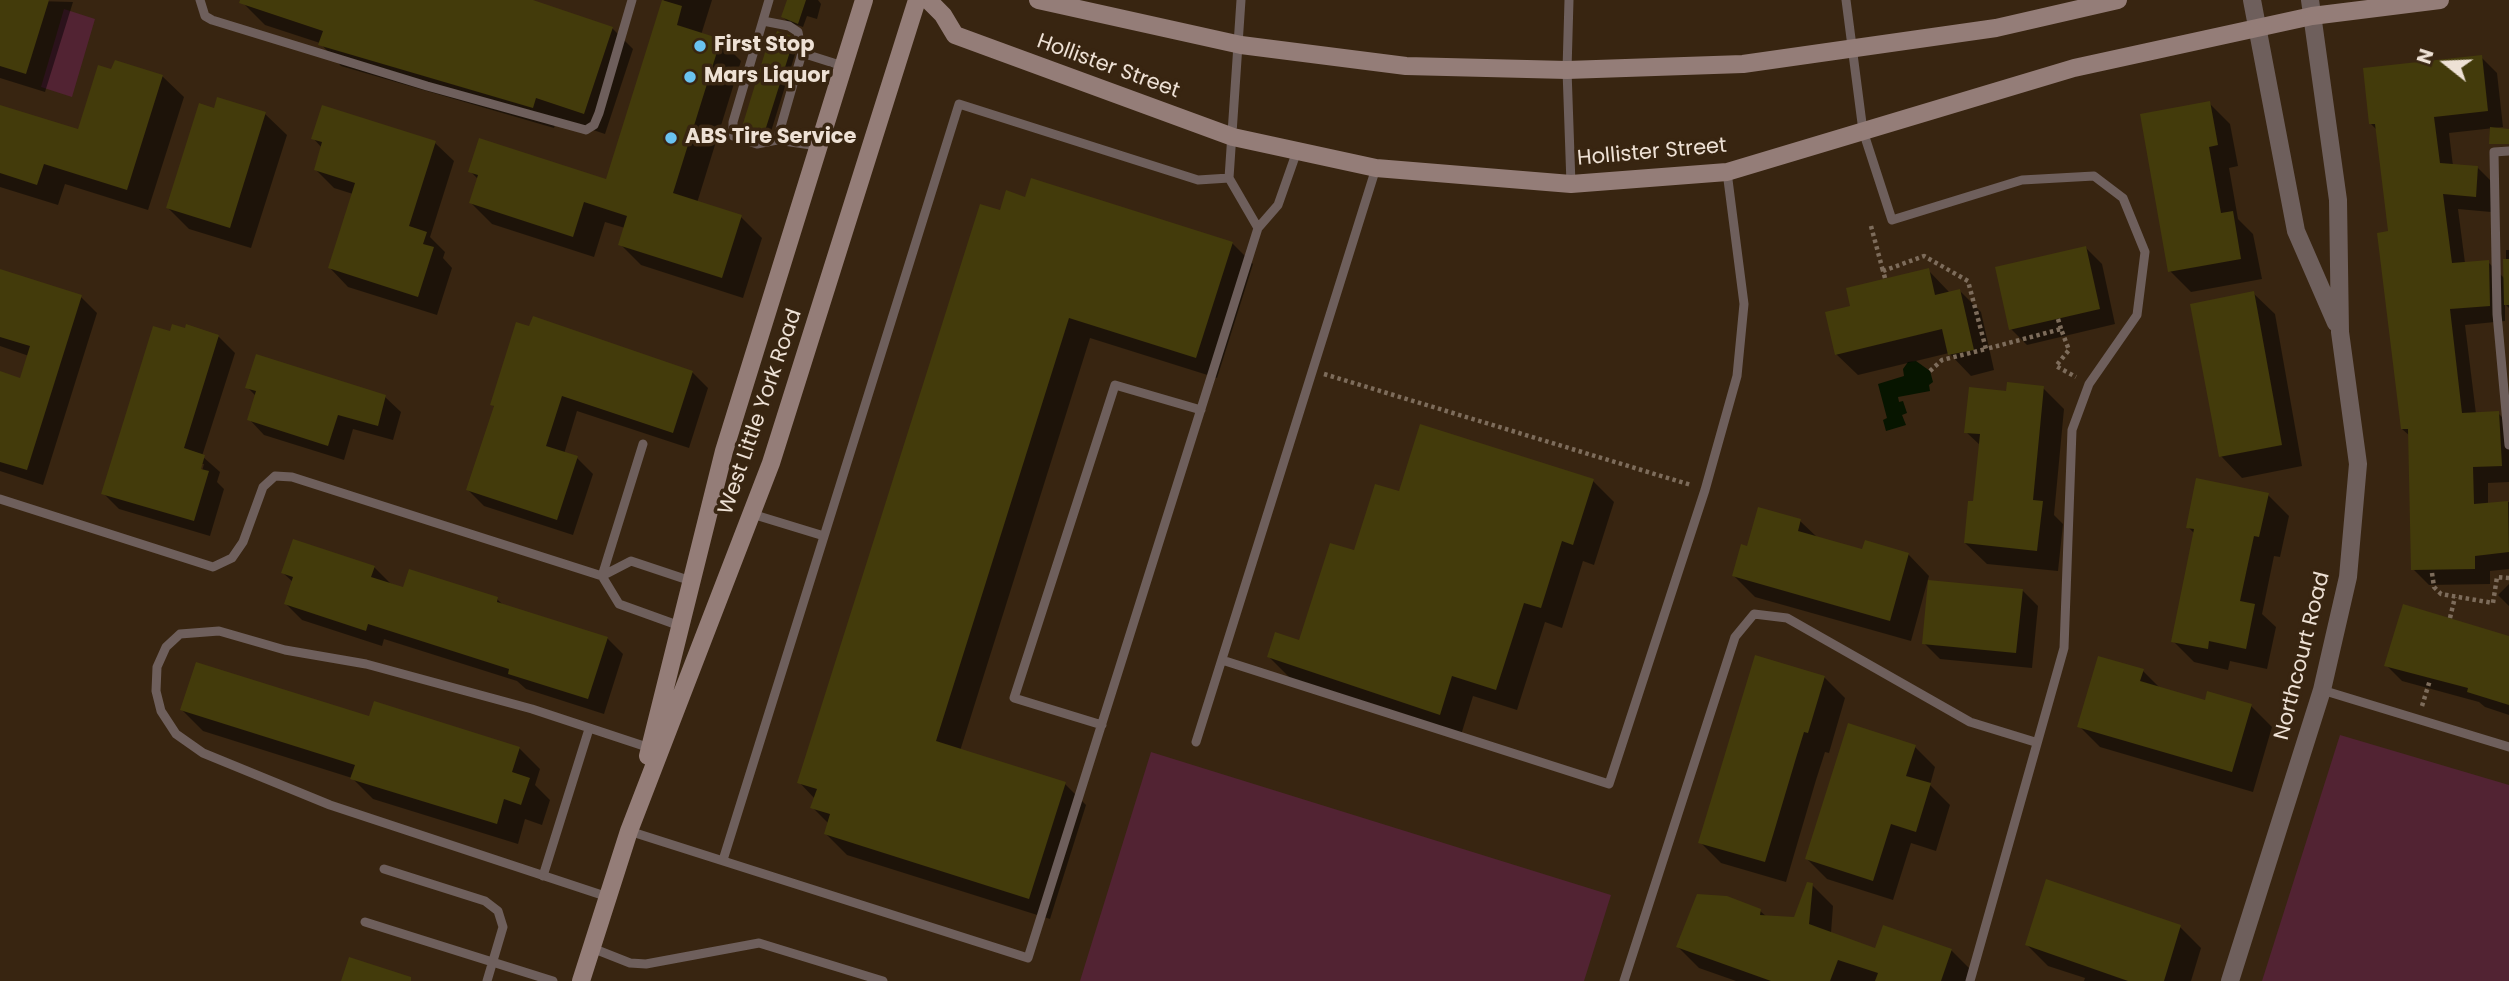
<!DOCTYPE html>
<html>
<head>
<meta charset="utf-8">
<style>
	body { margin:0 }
	#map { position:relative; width:2509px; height:981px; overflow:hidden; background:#382511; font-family:Poppins,sans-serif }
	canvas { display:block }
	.north { position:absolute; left:2411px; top:28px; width:70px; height:70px; -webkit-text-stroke:5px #382511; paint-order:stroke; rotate:288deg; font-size:19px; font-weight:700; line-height:28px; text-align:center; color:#eee1d5 }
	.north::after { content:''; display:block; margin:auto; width:24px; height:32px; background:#eee1d5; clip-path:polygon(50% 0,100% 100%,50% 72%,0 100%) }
</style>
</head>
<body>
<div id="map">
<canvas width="2509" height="981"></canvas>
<div class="north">N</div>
</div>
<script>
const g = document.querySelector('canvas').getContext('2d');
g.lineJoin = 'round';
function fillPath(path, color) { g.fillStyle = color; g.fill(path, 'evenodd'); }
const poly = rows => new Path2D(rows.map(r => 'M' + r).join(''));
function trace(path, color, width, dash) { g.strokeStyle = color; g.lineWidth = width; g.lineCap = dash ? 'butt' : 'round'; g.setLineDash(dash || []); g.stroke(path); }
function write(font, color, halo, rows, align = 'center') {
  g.font = font + ' Poppins,sans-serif'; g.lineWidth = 7; g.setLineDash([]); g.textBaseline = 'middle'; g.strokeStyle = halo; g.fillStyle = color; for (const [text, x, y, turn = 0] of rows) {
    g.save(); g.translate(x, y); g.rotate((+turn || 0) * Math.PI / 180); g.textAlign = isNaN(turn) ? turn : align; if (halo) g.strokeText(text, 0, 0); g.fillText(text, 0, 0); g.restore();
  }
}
fillPath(poly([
	[64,9,95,19,72,97,41,87],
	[2340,735,2509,785,2509,981,2262,981],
	[1151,752,1611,895,1584,981,1080,981]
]), '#522333');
fillPath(poly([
	[1916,361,1930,371,1933,382,1929,385,1930,391,1898,397,1899,402,1903,401,1907,413,1902,415,1906,425,1886,431,1883,420,1887,418,1878,384,1904,376,1903,369,1908,362]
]), '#071500');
fillPath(poly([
	[0,0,73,2,45,92,0,78],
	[245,0,527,0,612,28,633,49,605,134,557,118,554,128,341,66,320,43,265,25,244,4],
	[664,0,712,0,701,35,720,40,741,61,697,203,741,217,762,238,743,298,641,265,620,244,625,228,605,222,594,257,492,224,471,203,479,180,470,171,608,182],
	[788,0,818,0,821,4,817,19,807,16,803,27,788,22,783,17],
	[791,40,797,48,769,138,748,131,744,127],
	[2481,57,2497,73,2503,127,2449,133,2453,166,2477,167,2493,183,2491,212,2458,209,2465,263,2488,262,2506,280,2506,250,2509,250,2509,308,2505,304,2505,321,2465,325,2476,414,2498,413,2509,424,2509,482,2488,483,2488,504,2509,502,2509,569,2490,571,2490,584,2429,585,2413,569,2410,436,2402,429,2390,233,2377,130,2371,124],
	[113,72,162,76,184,97,148,210,65,184,58,205,0,187,0,107,79,131],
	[2209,103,2230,124,2238,166,2229,168,2238,219,2253,234,2262,279,2191,292,2170,271],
	[215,110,265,114,287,135,251,248,189,229,168,208],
	[313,138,435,143,454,161,430,237,445,252,443,258,452,268,437,315,348,287,330,268,353,194,334,188,316,170,322,148],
	[1026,199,1232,243,1253,264,1217,378,1090,338,960,751,1065,784,1086,805,1050,919,847,855,826,834,829,824,812,807,815,799,799,782,1001,212],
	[2086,248,2102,264,2115,324,2027,345,2011,329],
	[1928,270,1950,293,1960,291,1981,312,1994,370,1971,376,1949,353,1858,375,1836,354,1852,307],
	[0,271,81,297,97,313,43,485,0,471,0,373,21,380,29,356,0,346],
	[2253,293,2275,314,2302,466,2242,478,2221,456],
	[187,327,219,337,235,353,202,456,220,472,217,482,224,489,210,536,119,509,103,493,171,334,186,330],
	[200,464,204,464,200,478],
	[692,372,708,388,689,448,577,411,564,454,577,458,593,474,573,535,484,506,468,490,495,408,492,404],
	[247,387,385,397,401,412,393,440,353,429,344,460,264,435,249,419,256,396],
	[2043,388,2064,409,2054,515,2063,524,2058,571,1987,564,1965,543,1975,503,1981,446,1966,432,2008,393],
	[1593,481,1614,502,1594,565,1583,561,1562,628,1545,622,1517,710,1473,696,1461,735,1290,678,1269,657,1300,642,1355,553,1400,493],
	[2268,495,2289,516,2280,557,2274,556,2262,614,2276,627,2267,669,2230,661,2228,670,2194,662,2173,641,2195,534,2188,527],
	[1800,521,1818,538,1863,551,1908,554,1929,576,1911,641,1755,597,1734,576,1748,548],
	[374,567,390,583,404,589,497,599,505,607,607,638,623,654,604,714,526,689,517,681,384,639,382,646,302,620,286,604,293,582,283,573],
	[2509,584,2509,606,2498,595],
	[2022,590,2038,606,2032,668,1940,659,1924,643],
	[2509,638,2509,715,2485,707,2479,702,2402,681,2386,665],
	[2143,671,2161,689,2206,702,2251,706,2272,727,2253,792,2100,747,2079,726],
	[1824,677,1845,698,1829,753,1825,752,1816,780,1786,882,1721,863,1700,842],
	[182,710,370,718,519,748,540,769,535,785,550,800,542,825,525,819,518,844,373,799,352,778,203,731],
	[1915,747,1935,767,1930,785,1950,805,1936,851,1911,843,1893,900,1827,879,1807,859],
	[1812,885,1833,906,1831,933,1876,950,1951,950,1972,971,1969,981,1736,981,1699,968,1678,947,1760,911,1767,917,1795,919],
	[2180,927,2201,948,2191,981,2084,981,2085,978,2048,966,2027,945]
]), '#0007');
fillPath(poly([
	[0,0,49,0,26,74,0,66],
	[240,0,533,0,613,27,584,114,536,98,533,108,318,45,323,31,239,3],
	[662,0,682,6,677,25,721,39,673,193,742,215,722,278,618,245,627,216,584,202,573,237,469,203,478,175,468,172,479,138,606,179],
	[787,0,806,0,798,24,781,17],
	[777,31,792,36,793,42,764,134,742,127,771,33,776,34],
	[2482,55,2488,111,2434,117,2440,163,2478,166,2476,197,2443,194,2452,263,2489,260,2490,306,2450,309,2462,413,2499,411,2502,466,2473,467,2474,504,2508,501,2509,552,2475,556,2475,569,2411,570,2408,429,2401,429,2377,233,2388,231,2375,124,2369,124,2363,68],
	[115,60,163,75,127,190,44,164,37,185,0,173,0,105,78,129,98,65,111,69],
	[217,97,266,112,230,228,166,208,199,103,214,108],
	[2210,101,2218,145,2209,147,2221,213,2233,211,2241,259,2168,272,2140,114],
	[322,105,436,141,409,226,427,232,423,244,434,247,418,297,328,268,355,183,314,170,322,142,311,139],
	[2490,127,2509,129,2509,144,2489,144],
	[1031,178,1233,242,1196,358,1069,318,936,741,1066,782,1029,899,824,834,830,814,810,808,817,789,797,783,980,204,1000,210,1006,190,1025,197],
	[2086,246,2100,309,2009,330,1995,267],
	[2503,259,2509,259,2509,305,2504,305],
	[1929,268,1935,295,1960,289,1974,350,1948,355,1942,329,1835,355,1825,312,1850,306,1846,288],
	[0,269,82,295,27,470,0,462,0,371,20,378,30,346,0,337],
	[2254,291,2282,445,2219,457,2190,304],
	[533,316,693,371,673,433,562,396,546,446,578,456,557,520,466,490,494,406,490,405,516,322,529,326],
	[172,324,185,328,186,324,219,335,184,448,205,455,201,469,209,471,194,521,101,494,153,326,170,331],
	[256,354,386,395,378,426,338,415,328,446,247,420,256,391,245,388],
	[2007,382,2044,386,2033,500,2043,501,2037,551,1964,543,1968,501,1973,501,1980,434,1964,433,1969,387,2006,391],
	[1420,424,1594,479,1573,545,1562,541,1541,608,1524,603,1496,690,1452,676,1440,715,1267,657,1275,632,1299,640,1330,543,1354,550,1375,484,1399,491],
	[2196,478,2269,493,2259,537,2254,536,2240,601,2255,604,2246,649,2209,641,2208,649,2171,642,2194,529,2186,528],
	[1758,507,1801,519,1798,531,1862,549,1865,540,1909,553,1890,621,1732,576,1741,544,1747,546],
	[293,539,375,566,371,577,403,587,409,569,498,597,497,602,608,637,588,699,508,674,509,669,368,624,366,631,284,604,293,577,281,573],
	[1928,580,2023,589,2016,653,1922,644],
	[2403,604,2509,636,2509,705,2467,692,2468,688,2384,666],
	[1755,655,1825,676,1808,733,1804,732,1796,758,1765,862,1698,843],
	[2098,656,2144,669,2140,681,2205,700,2207,691,2252,704,2232,772,2077,727],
	[196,662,369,716,374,701,520,747,512,772,530,778,521,805,504,799,497,824,350,779,355,765,180,710],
	[1848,723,1916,745,1906,776,1931,783,1916,832,1891,824,1873,881,1805,859],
	[2046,879,2181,925,2164,981,2128,981,2025,945],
	[1807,882,1813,883,1809,924,1875,948,1883,925,1952,949,1941,981,1875,981,1878,973,1838,960,1830,981,1771,981,1676,947,1697,894,1727,896,1761,909,1760,915,1794,917],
	[349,957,411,977,411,981,341,981]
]), '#433b0b');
trace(poly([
	[1871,226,1883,271],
	[1885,278,1883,271,1924,256,1968,281,1986,349,2061,329,2069,350,2056,366,2076,377],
	[2058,319,2061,329],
	[1930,371,1942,360,1986,349],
	[1324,374,1691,485],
	[2432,573,2434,587,2441,594,2493,603,2497,577,2509,578],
	[2450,618,2455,597],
	[2422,706,2430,680]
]), '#7d6c5b', 4.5, [3.5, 3.5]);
trace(poly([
	[200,0,205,16,212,20,427,86,586,130,594,125,599,113,632,0],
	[769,0,733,122,733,136,757,144,777,140,818,146],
	[1569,0,1567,70,1571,184],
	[1846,0,1863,131,1892,220,2022,180,2094,176,2123,198,2145,252,2137,315,2089,384,2072,430,2064,648,1970,981],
	[763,21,789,26,798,32,802,53],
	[777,140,802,53,843,66],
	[2509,151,2494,152,2497,314,2509,445],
	[1258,228,1278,205,1297,151],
	[0,499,213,567,232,558,243,542,263,487,275,476,292,477,602,576,619,604,680,626],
	[752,514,824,536],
	[602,576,643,444],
	[602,576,631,561,691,581],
	[1222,660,1609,784,1705,490,1737,376,1744,304,1727,172],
	[2322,690,2509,747],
	[1102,725,1014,698,1115,385,1201,410],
	[1196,742,1376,168],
	[629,831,1028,958,1258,228,1229,178,1241,0],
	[723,860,959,104,1198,180,1229,178],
	[384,869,485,901,498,911,503,927,487,981],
	[543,876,589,729],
	[608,897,330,805,203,753,176,734,161,711,156,691,157,667,166,647,180,634,219,631,285,650,366,664,532,709,650,748],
	[365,922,553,981],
	[592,948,630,963,646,964,759,943,883,981],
	[1624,981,1735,637,1754,614,1787,618,1970,722,2035,742]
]), '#6e5f5c', 9);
trace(poly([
	[2252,0,2296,231,2336,323],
	[2230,981,2322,690,2348,577,2358,464,2340,332,2338,200,2310,0]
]), '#6e5f5c', 18);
trace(poly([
	[928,0,943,15,955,35,1233,137,1376,168,1571,184,1727,172,2074,68,2312,16,2440,0],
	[1038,0,1241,45,1406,66,1567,70,1743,64,1996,28,2118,0],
	[648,756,724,451,864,0],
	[581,981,629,831,771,463,917,0]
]), '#947d78', 18);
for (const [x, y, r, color] of [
	[700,46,7,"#6ac3f1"],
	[690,77,7,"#6ac3f1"],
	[671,138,7,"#6ac3f1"]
]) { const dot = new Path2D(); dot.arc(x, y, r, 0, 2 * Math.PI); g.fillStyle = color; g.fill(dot); trace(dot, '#382511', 2.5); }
write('bold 21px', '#eee1d5', '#382511', [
	["First Stop",714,46],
	["Mars Liquor",704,77],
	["ABS Tire Service",685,138]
], 'left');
write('21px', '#eee1d5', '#382511', [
	["Hollister Street",1108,67,20],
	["Hollister Street",1652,153,-5],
	["West Little York Road",761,412,-71],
	["Northcourt Road",2303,656,-76]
]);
</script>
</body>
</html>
